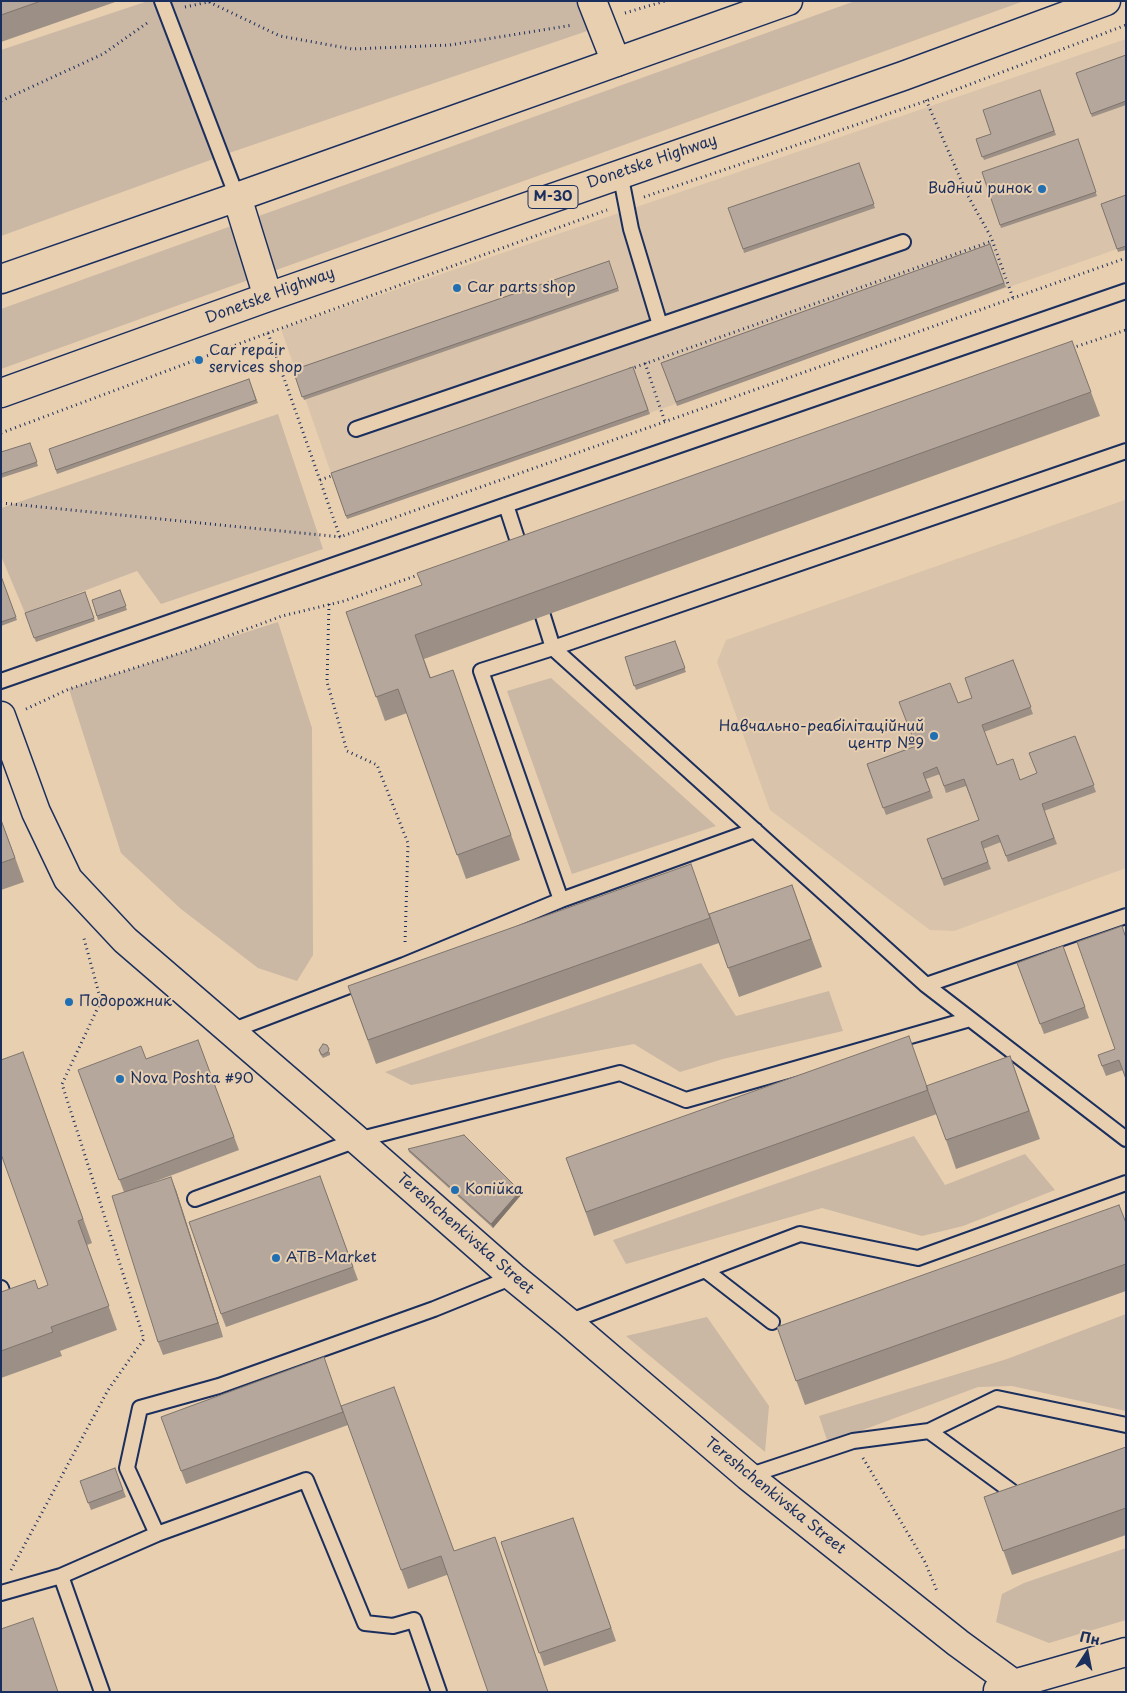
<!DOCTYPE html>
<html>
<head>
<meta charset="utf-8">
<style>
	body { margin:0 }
	#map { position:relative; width:1127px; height:1693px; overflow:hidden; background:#e8cfb0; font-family:"Playpen Sans",sans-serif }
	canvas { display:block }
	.frame { position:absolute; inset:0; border:2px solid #1b2f5e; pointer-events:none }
	.north { position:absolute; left:1062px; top:1628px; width:50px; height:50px; -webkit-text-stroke:4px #e8cfb0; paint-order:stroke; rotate:11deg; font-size:14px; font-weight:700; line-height:20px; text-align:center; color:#1b2f5e }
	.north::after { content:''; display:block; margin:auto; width:18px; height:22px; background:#1b2f5e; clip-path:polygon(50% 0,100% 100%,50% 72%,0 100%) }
</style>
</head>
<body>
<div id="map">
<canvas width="1127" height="1693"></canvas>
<div class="frame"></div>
<div class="north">Пн</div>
</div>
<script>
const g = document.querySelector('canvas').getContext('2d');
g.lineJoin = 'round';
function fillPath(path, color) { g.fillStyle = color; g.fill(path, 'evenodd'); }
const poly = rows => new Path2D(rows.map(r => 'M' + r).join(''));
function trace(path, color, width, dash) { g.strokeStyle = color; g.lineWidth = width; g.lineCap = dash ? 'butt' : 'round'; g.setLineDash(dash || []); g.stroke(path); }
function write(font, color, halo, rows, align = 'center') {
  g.font = font + ' "Playpen Sans",sans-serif'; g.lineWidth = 4; g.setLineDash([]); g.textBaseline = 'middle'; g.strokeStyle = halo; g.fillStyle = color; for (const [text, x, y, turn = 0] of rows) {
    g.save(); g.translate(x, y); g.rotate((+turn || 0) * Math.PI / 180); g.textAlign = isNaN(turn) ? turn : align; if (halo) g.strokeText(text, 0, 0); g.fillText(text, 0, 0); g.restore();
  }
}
fillPath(poly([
	[1126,39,1126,246,347,519,281,329],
	[1125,500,1126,868,954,931,930,930,770,810,717,662,726,640]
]), '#d9c3aa');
fillPath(poly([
	[148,1,154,1,216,158,1,236,1,50],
	[171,1,578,1,590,30,229,153],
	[855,1,1024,1,1,369,1,309],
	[278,414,323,549,161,604,137,571,25,613,1,556,1,508],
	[278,622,312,728,313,955,297,981,258,968,181,909,121,853,69,689],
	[551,678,716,826,572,874,507,691],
	[701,963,736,1016,829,991,843,1031,723,1059,680,1072,634,1044,411,1085,385,1072],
	[914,1136,945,1185,1025,1154,1055,1190,963,1226,922,1236,822,1208,626,1264,613,1240],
	[1126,1314,1126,1411,1012,1386,978,1387,828,1443,819,1416,1007,1359],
	[707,1317,769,1406,765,1452,626,1336],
	[1126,1548,1126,1620,1049,1643,996,1622,1002,1594,1024,1583]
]), '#cab7a4');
const lane = poly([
	[162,1,237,197],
	[620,173,631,229,660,325],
	[356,429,903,242],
	[506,505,522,554],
	[543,616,553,648,926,985,1126,1139],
	[1,681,506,505,1126,291],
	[561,900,481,671,553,648,1126,451],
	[926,985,1126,916],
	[231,1031,404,965,561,900,755,830],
	[195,1199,357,1140,620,1073,686,1100,970,1019],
	[705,1270,772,1322],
	[1,1288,4,1297,1,1298],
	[568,1322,800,1234,918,1258,1126,1183],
	[929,1431,1011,1491],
	[748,1476,853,1441,929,1431,997,1398,1126,1425],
	[157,1534,127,1468,140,1408,219,1386,434,1309,513,1277],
	[1,1593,61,1576],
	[102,1692,61,1576,157,1534,306,1480,365,1623,393,1626,414,1620,439,1692]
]);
const street = poly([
	[592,1,616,62],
	[1,716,36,812,68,879,125,940,357,1140,513,1277,568,1322,748,1476,958,1643,1014,1684],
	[998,1690,1014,1684,1126,1652]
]);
const highway = poly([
	[237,197,268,297],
	[1,279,237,197,788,1],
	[1,393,268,297,903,76,1106,1]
]);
trace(lane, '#1b2f5e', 18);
trace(street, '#1b2f5e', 31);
trace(highway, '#1b2f5e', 31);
trace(poly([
	[209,2,280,36,352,49,450,45,573,25],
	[185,7,213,1],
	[625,13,665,1],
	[926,100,968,196,991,237,1013,298],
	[1,101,103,54,150,21],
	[644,197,926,101,1126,25],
	[268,333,340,537,1126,258],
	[1072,348,1126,330],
	[645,363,665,422],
	[630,369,992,241],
	[1,433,268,333,607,210],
	[320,480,334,475],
	[1,503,341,537],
	[329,604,327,682,347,751,377,765,408,843,405,943],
	[26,709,69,689,196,648,282,616,344,601,421,574],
	[863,1458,925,1562,937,1591],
	[11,1570,108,1390,144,1339,62,1084,101,1001,83,935]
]), '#1b2f5e', 3, [1, 4]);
trace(lane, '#e8cfb0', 14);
trace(street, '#e8cfb0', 28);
trace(highway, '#e8cfb0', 28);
fillPath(poly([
	[1,1,118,1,1,42],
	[1126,55,1126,105,1092,117,1076,73],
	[1040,90,1056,135,984,160,976,139,991,134],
	[1078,139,1097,196,1001,228,1000,225],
	[859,163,875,208,744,253,743,249],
	[1126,195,1126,250,1118,252,1101,204],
	[990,244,1006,287,677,406,661,363],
	[609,261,619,291,304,400,293,370],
	[1072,341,1100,416,424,659,431,678,453,670,520,860,466,879,407,713,385,721,346,612,422,585],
	[633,367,650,414,347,519,331,473],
	[249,379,258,403,57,474,49,449],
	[30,443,38,466,1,478,1,452],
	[1,576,17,620,1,626],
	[120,590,127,610,98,620,92,600],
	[85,592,95,621,36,642,25,613],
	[675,641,686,672,636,690,625,657],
	[1013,660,1033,714,984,732,997,765,1020,780,1037,773,1075,736,1096,792,1044,811,1057,844,1008,862,1001,842,983,849,991,869,944,886,927,839,979,820,966,786,946,793,940,774,926,779,933,798,886,815,867,764,916,746,958,703,972,698],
	[1,819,24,882,1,890],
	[792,885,822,967,739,997,719,943,376,1064,348,986,709,914],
	[1077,942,1123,1070,1106,1076,1102,1066,1115,1049],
	[1063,946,1089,1018,1044,1034,1017,963],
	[198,1040,239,1150,143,1186,176,1190,223,1337,163,1355,158,1342,124,1192,78,1070,146,1059],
	[319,1050,330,1052,330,1055,323,1058,320,1054],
	[23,1052,92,1243,87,1245,117,1330,60,1351,62,1356,1,1378,1,1292,38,1289,48,1285],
	[1010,1056,1040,1139,956,1169,937,1114,594,1236,566,1158,927,1086],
	[408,1149,521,1195,493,1228,409,1152],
	[320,1176,358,1280,226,1327,221,1314],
	[1126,1222,1126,1291,805,1405,777,1327],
	[341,1406,454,1551,502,1555,408,1589,348,1425,186,1484,161,1417],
	[1126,1447,1126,1535,1012,1575,984,1497],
	[115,1468,126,1497,91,1510,80,1481],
	[573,1518,616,1641,544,1666,501,1542]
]), '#9c9086');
fillPath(poly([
	[171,1177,176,1190,223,1337,218,1323],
	[520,1191,521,1195,493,1228,491,1224]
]), '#7f756d');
const building = poly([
	[1,1,41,1,1,15,1,1],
	[1126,55,1126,101,1091,114,1076,73,1126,55],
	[1040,90,1054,131,982,157,976,139,991,134,983,110,1040,90],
	[1078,139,1096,192,1000,225,982,172,1078,139],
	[859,163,874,204,743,249,728,208,859,163],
	[1126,195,1126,246,1117,249,1101,204,1126,195],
	[990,244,1004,283,676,402,661,363,990,244],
	[609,261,618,288,302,397,293,370,609,261],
	[1072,341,1091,392,415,635,430,678,453,670,511,835,457,855,398,689,376,697,346,612,422,585,417,573,1072,341],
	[633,367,648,410,346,516,331,473,633,367],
	[249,379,256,400,56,470,49,449,249,379],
	[30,443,37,462,1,474,1,452,30,443],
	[1,576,16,617,1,622,1,576],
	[120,590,126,606,97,616,92,600,120,590],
	[85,592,94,618,34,638,25,613,85,592],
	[675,641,685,668,634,686,625,657,675,641],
	[1013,660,1031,707,982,725,997,765,1013,759,1020,780,1037,773,1029,753,1075,736,1094,785,1042,804,1054,838,1006,856,998,835,981,842,988,862,942,879,927,839,979,820,964,779,944,786,937,767,923,773,930,791,883,808,867,764,916,746,899,702,950,683,958,703,972,698,965,678,1013,660],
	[1,820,15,858,1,863,1,820],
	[691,864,710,918,368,1040,348,986,691,864],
	[792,885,811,939,728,968,709,914,792,885],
	[1122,926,1126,938,1126,1079,1119,1060,1102,1066,1098,1055,1115,1049,1077,942,1122,926],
	[1063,946,1085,1007,1040,1024,1017,963,1063,946],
	[909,1036,928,1090,586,1212,566,1158,909,1036],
	[198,1040,234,1137,119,1180,78,1070,141,1046,146,1059,198,1040],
	[323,1044,327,1045,329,1049,328,1052,322,1055,319,1050,323,1044],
	[23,1052,83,1219,78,1221,109,1306,51,1327,53,1332,1,1351,1,1292,35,1280,38,1289,48,1285,1,1154,1,1060,23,1052],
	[1010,1056,1029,1111,946,1140,926,1086,1010,1056],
	[464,1135,520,1191,491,1224,408,1149,464,1135],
	[320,1176,353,1267,221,1314,189,1222,320,1176],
	[171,1177,218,1323,158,1342,112,1196,171,1177],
	[1119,1205,1126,1223,1126,1264,796,1381,777,1327,1119,1205],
	[324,1357,343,1412,181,1471,161,1417,324,1357],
	[394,1387,454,1551,495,1537,548,1692,488,1692,441,1556,401,1570,341,1406,394,1387],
	[1126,1447,1126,1508,1003,1551,984,1497,1126,1447],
	[115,1468,123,1490,88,1503,80,1481,115,1468],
	[573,1518,611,1628,539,1653,501,1542,573,1518],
	[33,1618,58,1692,1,1692,1,1629,33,1618]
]);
fillPath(building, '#b5a79c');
trace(building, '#7f756d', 1);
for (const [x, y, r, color] of [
	[1042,189,5,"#1f6fb2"],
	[457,288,5,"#1f6fb2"],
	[199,360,5,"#1f6fb2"],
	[934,736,5,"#1f6fb2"],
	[69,1002,5,"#1f6fb2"],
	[120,1079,5,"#1f6fb2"],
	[455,1190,5,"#1f6fb2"],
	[276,1258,5,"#1f6fb2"]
]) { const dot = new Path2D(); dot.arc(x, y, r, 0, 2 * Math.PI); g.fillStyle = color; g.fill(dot); trace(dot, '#e8cfb0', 2); }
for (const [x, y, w] of [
	[553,197,50]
]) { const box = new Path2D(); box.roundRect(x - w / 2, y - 11.5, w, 23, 4); g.fillStyle = '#e8cfb0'; g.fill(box); trace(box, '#1b2f5e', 1); }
write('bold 14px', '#1b2f5e', null, [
	["М-30",553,197]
]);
write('15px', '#1b2f5e', '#e8cfb0', [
	["Donetske Highway",652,162,-19],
	["Donetske Highway",270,296,-20],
	["Tereshchenkivska Street",465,1234,41],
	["Tereshchenkivska Street",775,1496,39]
]);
write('15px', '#1b2f5e', '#e8cfb0', [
	["Видний ринок",1032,189,"right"],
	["Car parts shop",467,288],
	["Car repair",209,351],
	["services shop",209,368],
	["Навчально-реабілітаційний",924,727,"right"],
	["центр №9",924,744,"right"],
	["Подорожник",79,1002],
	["Nova Poshta #90",130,1079],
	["Копійка",465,1190],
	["ATB-Market",286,1258]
], 'left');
</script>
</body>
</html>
